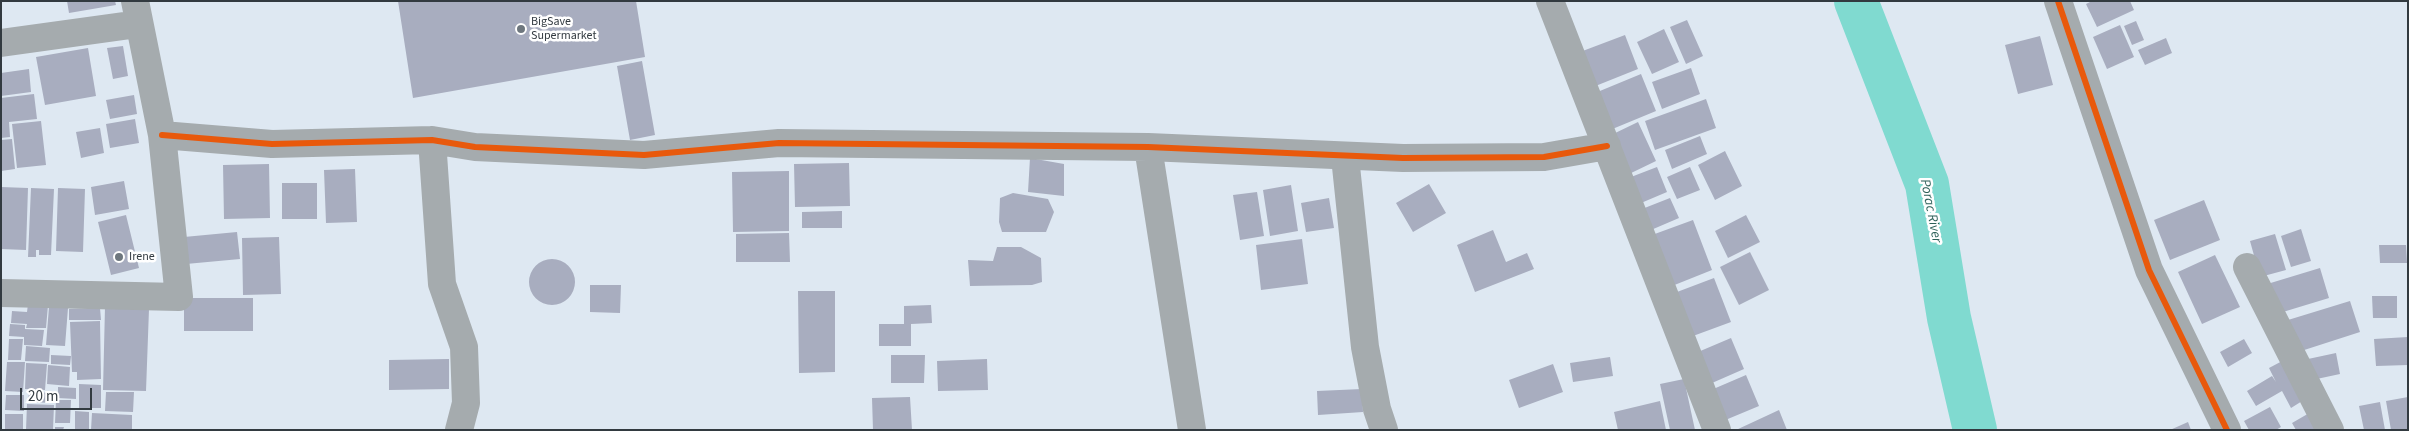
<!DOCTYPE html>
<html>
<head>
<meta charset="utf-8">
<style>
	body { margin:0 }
	#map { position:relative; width:2409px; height:431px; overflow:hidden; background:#dee8f2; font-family:"Source Sans 3",sans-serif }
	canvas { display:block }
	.frame { position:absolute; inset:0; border:2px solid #323a40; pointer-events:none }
	.scale { position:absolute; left:20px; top:388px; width:72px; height:22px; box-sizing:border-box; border:2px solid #323a40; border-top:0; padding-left:6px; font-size:15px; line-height:18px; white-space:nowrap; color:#323a40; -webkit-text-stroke:4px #fff; paint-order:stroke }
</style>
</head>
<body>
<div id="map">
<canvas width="2409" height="431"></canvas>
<div class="frame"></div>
<div class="scale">20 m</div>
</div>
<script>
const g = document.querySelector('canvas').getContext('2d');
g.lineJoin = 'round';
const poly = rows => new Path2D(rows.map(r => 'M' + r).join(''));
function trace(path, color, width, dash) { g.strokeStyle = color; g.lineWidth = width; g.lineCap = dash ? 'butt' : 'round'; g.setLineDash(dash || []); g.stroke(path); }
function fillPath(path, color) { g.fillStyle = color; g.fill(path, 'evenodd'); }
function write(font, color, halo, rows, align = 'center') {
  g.font = font + ' "Source Sans 3",sans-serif'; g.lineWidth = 5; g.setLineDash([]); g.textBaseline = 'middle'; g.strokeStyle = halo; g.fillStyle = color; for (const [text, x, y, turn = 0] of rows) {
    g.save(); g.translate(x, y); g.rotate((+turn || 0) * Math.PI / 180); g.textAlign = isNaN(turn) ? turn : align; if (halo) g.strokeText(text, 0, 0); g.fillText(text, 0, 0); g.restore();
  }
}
trace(poly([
	[1856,1,1927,184,1949,318,1975,430]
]), '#80dad0', 44);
fillPath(poly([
	[67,1,115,1,116,5,69,13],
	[398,1,636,1,645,57,413,98],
	[2092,1,2130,1,2134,10,2097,27,2086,4],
	[1687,20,1703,56,1686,64,1670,27],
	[2136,21,2144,40,2132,45,2124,26],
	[2120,25,2134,57,2107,69,2093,37],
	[1664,29,1679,62,1652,74,1637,42],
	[1625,35,1638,69,1593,87,1580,52],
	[2040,36,2053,85,2018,94,2005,45],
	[2166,38,2172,53,2145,65,2138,50],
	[123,46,128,76,113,79,107,48],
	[88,48,96,96,45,105,36,57],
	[642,61,655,135,630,140,617,66],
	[1691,68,1700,94,1662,109,1652,82],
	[29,69,31,92,1,96,1,73],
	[1641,74,1656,111,1610,130,1595,93],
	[34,94,37,119,9,122,10,137,1,138,1,98],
	[134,95,137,114,110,119,106,100],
	[1706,99,1716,128,1655,150,1645,121],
	[135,119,139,143,110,148,106,124],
	[41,121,46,165,17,168,12,124],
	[1638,122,1656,161,1627,175,1609,136],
	[100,128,104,153,81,158,76,132],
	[1700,136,1707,154,1672,169,1665,150],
	[12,139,15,169,1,171,1,140],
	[1725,151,1742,186,1715,200,1698,165],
	[1030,158,1064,164,1064,196,1028,192],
	[849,163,850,206,795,207,794,164],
	[269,164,270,218,224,219,223,165],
	[1657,167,1667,192,1641,203,1631,177],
	[1690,167,1700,190,1677,199,1667,177],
	[355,169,357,222,326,223,324,170],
	[789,171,789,231,733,232,732,172],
	[124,181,129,209,95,215,91,187],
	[282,183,317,183,317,219,282,219],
	[1429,184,1446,213,1413,232,1396,203],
	[1291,185,1298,231,1270,236,1263,190],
	[1,187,28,188,26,250,1,249],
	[31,188,54,189,51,255,39,255,39,250,36,250,36,257,28,257],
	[58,188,85,189,83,252,56,251],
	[1257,192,1264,236,1240,240,1233,195],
	[1013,193,1048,199,1054,212,1046,232,1002,232,999,222,1000,198],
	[1329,198,1334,228,1306,232,1301,203],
	[1670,198,1679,218,1651,230,1642,209],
	[2204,200,2220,240,2170,260,2154,220],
	[842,211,842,228,802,228,802,212],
	[126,215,139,268,111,275,98,222],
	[1746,215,1760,242,1728,258,1715,231],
	[1693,220,1712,270,1672,286,1652,235],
	[2301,229,2311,261,2291,267,2281,236],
	[1493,230,1506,262,1527,253,1534,269,1475,292,1457,245],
	[237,232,240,259,186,264,184,237],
	[789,233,790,262,736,262,736,234],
	[2275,234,2286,270,2260,277,2250,241],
	[279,237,281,294,243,295,242,238],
	[1302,239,1308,284,1261,290,1256,245],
	[2379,245,2406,245,2407,263,2380,263],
	[997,247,1021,247,1041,258,1042,282,1032,285,970,286,968,260,993,261],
	[1750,252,1769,290,1739,305,1720,267],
	[2215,255,2240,307,2202,324,2178,272],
	'529 282a23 23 0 1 1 46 0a23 23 0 1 1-46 0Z',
	[2320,268,2329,298,2273,315,2264,285],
	[1714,278,1731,322,1693,336,1677,292],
	[590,285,621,285,620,313,590,312],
	[798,291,835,291,835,372,799,373],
	[2372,296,2397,296,2397,318,2373,318],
	[184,298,253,298,253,331,184,331],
	[2350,301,2360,332,2298,352,2288,320],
	[28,304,48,305,46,328,26,328,27,324,11,323,12,311,27,312],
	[931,305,932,323,911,324,911,346,879,346,879,324,904,324,904,306],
	[49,307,68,308,65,346,46,345],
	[105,307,149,309,146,391,103,390],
	[100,308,101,320,69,320,69,309],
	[100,321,101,379,77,380,77,372,72,372,70,322],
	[10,324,25,325,25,329,44,330,42,346,24,345,24,337,9,336],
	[2408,337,2408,365,2376,366,2374,339],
	[1731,338,1744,369,1712,383,1698,352],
	[9,339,23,339,21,360,8,360],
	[2244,339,2252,353,2228,367,2220,352],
	[26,346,50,348,49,362,25,361],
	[2336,353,2340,374,2312,380,2308,359],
	[51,355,71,356,70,365,51,364],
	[891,355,925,355,924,383,891,383],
	[1610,357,1613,376,1573,382,1570,363],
	[449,359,449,389,389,390,389,360],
	[987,359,988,390,938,391,937,361],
	[2286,359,2307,398,2291,408,2282,391,2256,406,2247,391,2272,376,2276,382,2269,368],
	[7,362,25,362,23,392,5,391],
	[26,363,47,364,45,390,25,389],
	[1553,364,1563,392,1519,408,1509,380],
	[48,365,70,367,69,386,47,384],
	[1746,375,1759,406,1723,421,1711,390],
	[1684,379,1695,430,1670,430,1660,384],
	[79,384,101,385,101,408,79,408],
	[58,387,76,388,76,399,58,398],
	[1362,389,1363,412,1318,415,1317,391],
	[29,392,55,393,54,403,28,402],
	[106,392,134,392,133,412,105,411],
	[6,395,24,395,24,411,5,410],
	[910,397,912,430,873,430,872,398],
	[2408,397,2408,430,2391,430,2386,401],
	[56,400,71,400,70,423,55,423],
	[1660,401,1666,430,1618,430,1614,412],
	[2380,402,2385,430,2364,430,2359,406],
	[27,404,54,405,53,430,26,430],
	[2270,407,2281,427,2276,430,2249,430,2244,421],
	[1779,410,1787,430,1736,430],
	[75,411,89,412,89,430,75,430],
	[2311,412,2321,430,2296,430,2292,423],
	[92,413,132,415,132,430,91,430],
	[5,414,23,414,23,430,5,430],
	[2188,422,2191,430,2170,430],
	[55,427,64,427,63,430,55,430]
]), '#a8adbf');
trace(poly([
	[1550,1,1717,430],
	[2058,1,2149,270,2227,430],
	[1,43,138,24],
	[162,135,272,144,432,140,475,147,644,155,779,143,1148,147,1403,158,1544,157,1607,146],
	[432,140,442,284,464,347,466,403,459,430],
	[1148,147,1192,430],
	[1345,157,1365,347,1377,409,1384,430],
	[2247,267,2330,430],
	[1,293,179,297,162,135,135,1]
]), '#a5abae', 28);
trace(poly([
	[2058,1,2149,270,2227,430],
	[162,135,272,144,432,140,475,147,644,155,779,143,1148,147,1403,158,1544,157,1607,146]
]), '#e8590c', 6);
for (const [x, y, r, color] of [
	[521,29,5,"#6e777e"],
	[119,257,5,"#6e777e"]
]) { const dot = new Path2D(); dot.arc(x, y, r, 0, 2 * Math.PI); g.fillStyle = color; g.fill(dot); trace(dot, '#fff', 2); }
write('12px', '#323a40', '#fff', [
	["BigSave",531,22],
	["Supermarket",531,36],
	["Irene",129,257]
], 'left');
write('italic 14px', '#2c6058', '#fff', [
	["Porac River",1930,211,79]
]);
</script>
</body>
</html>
